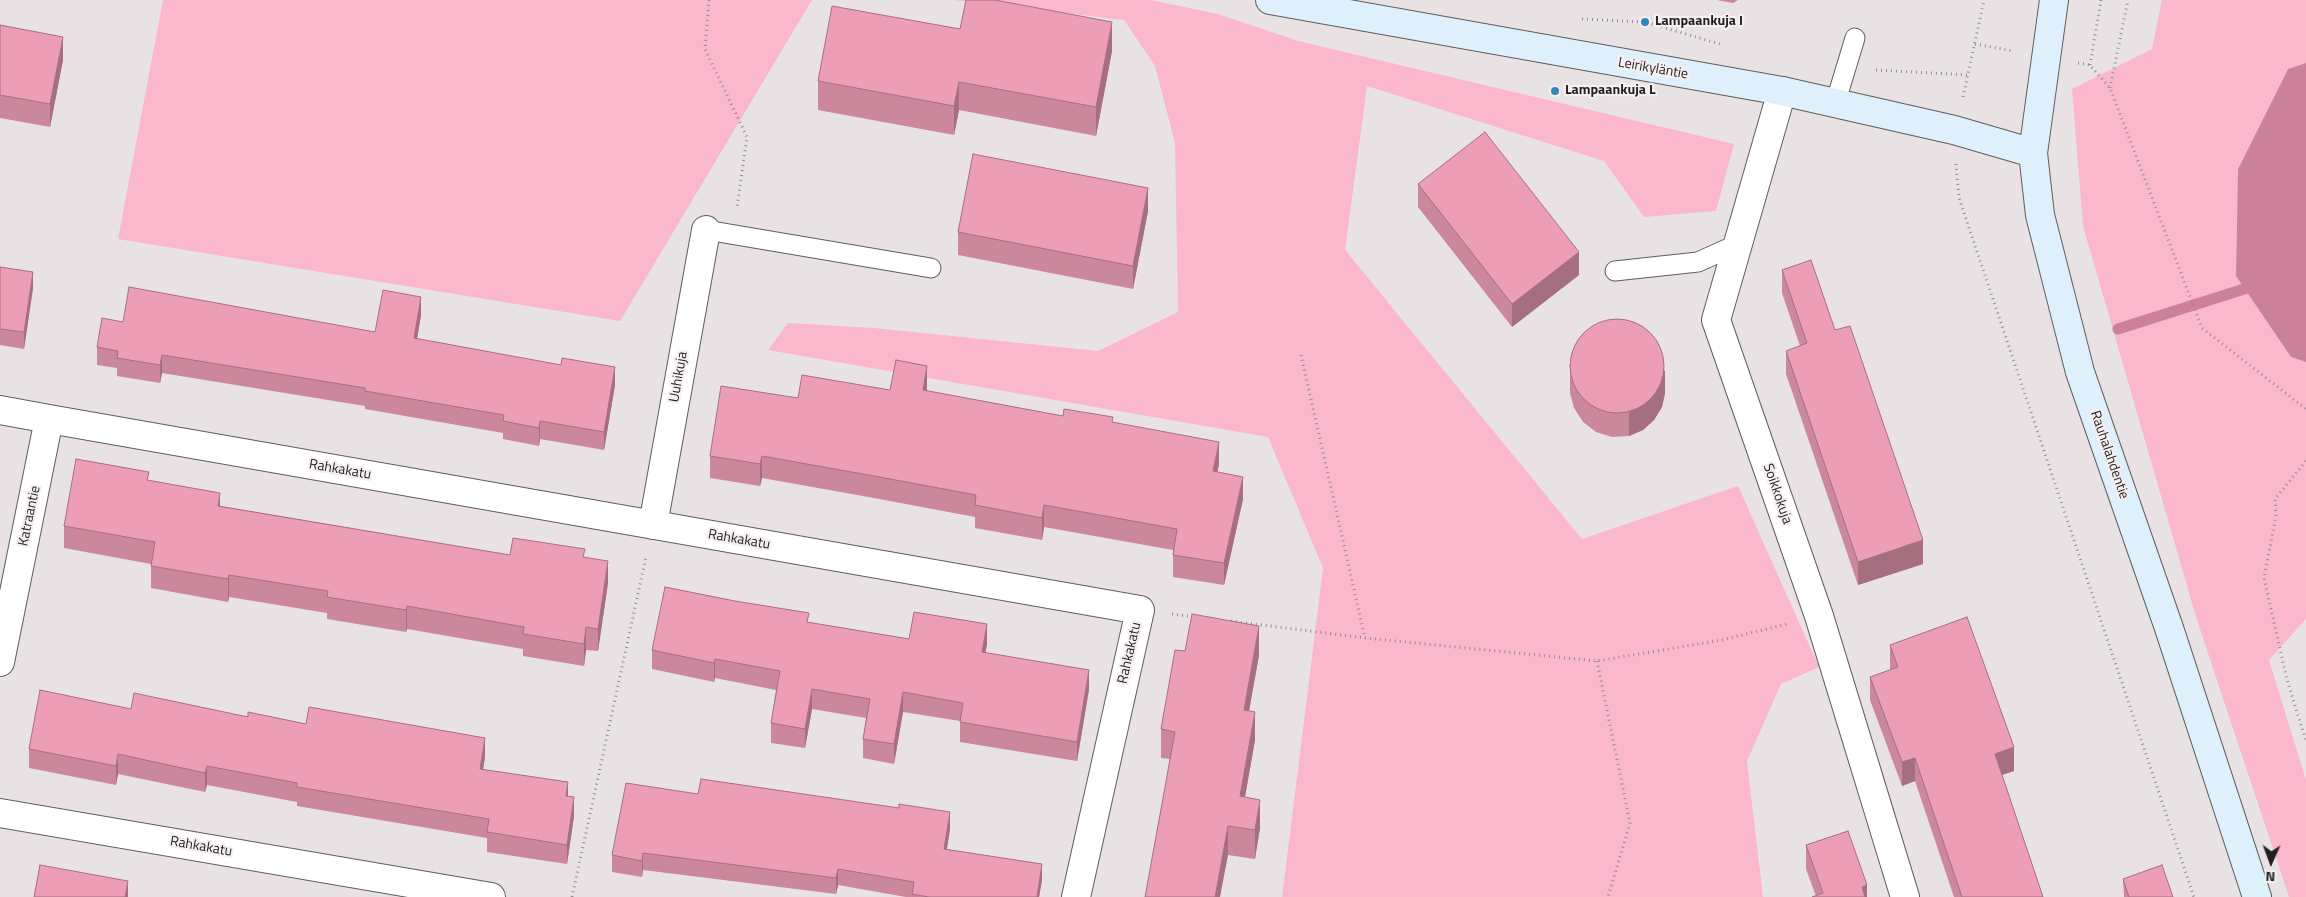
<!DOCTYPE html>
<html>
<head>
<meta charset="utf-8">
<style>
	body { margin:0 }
	#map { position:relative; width:2306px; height:897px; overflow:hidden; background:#e9e2e4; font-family:"Titillium Web",sans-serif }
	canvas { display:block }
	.north { position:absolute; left:2246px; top:837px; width:50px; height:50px; -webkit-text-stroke:4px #f6eff1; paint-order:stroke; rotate:182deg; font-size:14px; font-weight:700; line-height:20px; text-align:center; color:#211f1f }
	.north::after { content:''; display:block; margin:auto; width:18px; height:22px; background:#211f1f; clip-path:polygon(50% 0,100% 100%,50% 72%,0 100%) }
</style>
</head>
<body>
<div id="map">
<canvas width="2306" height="897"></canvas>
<div class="north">N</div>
</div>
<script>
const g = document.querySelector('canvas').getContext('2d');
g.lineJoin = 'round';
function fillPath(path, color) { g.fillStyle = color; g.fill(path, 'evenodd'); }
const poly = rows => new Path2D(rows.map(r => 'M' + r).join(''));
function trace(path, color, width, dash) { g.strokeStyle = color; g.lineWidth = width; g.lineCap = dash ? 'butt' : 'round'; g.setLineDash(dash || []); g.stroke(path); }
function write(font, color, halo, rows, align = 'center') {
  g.font = font + ' "Titillium Web",sans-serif'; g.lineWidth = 4.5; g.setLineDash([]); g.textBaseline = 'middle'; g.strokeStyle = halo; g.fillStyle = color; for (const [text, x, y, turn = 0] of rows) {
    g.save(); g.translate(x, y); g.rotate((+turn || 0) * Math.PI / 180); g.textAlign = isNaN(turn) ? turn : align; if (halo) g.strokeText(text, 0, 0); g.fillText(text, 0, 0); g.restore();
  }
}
fillPath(poly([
	[163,0,812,0,620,321,118,239],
	[954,0,1150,0,1218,14,1298,41,1734,144,1716,211,1644,217,1604,161,1367,86,1345,250,1582,539,1738,486,1819,667,1781,684,1747,761,1763,897,1282,897,1323,568,1268,437,768,350,788,323,874,328,1098,351,1178,312,1175,143,1155,66,1124,20],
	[2162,0,2306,0,2306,63,2288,69,2238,169,2236,276,2291,357,2306,362,2306,619,2269,660,2306,780,2306,897,2289,897,2196,617,2083,226,2072,89,2152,49]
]), '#fbb7cc');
fillPath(poly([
	[2306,63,2306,362,2291,357,2236,276,2238,169,2288,69]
]), '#cc819a');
trace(poly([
	[2118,329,2260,284]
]), '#cc819a', 11);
const lane = poly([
	[1835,104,1855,38],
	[706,230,931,268],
	[1615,271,1698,262,1738,244]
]);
const street = poly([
	[1782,91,1716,320,1819,616,1905,897],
	[0,410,49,419,0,662],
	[49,419,1140,610,1076,897],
	[653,525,706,230],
	[0,813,491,897]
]);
const secondary = poly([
	[1270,0,1782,91,1954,130,2033,153],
	[2054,0,2033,153,2040,215,2080,372,2169,628,2257,897]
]);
trace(lane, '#625c5e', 21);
trace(street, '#625c5e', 30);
trace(secondary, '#625c5e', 30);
trace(poly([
	[709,0,705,49,747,137,737,207],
	[1582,19,1645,22,1720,44],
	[1975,44,2013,51],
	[2078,63,2090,65,2110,88,2202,328,2306,409],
	[2090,65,2101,0],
	[1876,70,1969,75],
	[2110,88,2128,0],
	[1963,97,1984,0],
	[1956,164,1959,198,2194,897],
	[1301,355,1365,638],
	[2306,461,2275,499,2276,516,2264,578,2287,680,2306,741],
	[1172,614,1195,617],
	[1231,621,1365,638,1597,661,1722,640,1787,624],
	[1597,661,1630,823,1608,897],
	[572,897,646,557]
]), '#918c8d', 3, [1, 4]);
trace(lane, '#fff', 19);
trace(street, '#fff', 28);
trace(secondary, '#ddf0fc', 28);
fillPath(poly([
	[1717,0,1738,0,1733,3],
	[0,25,63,60,50,127,0,118],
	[960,29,1112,51,1096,136,959,110,954,135,818,110,818,81],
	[1418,184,1579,275,1512,327,1418,207],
	[1148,211,1133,289,958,255,958,232],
	[0,267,33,288,24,349,0,345],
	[1782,270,1835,330,1923,564,1858,585,1786,374,1786,351,1800,346,1782,293],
	[421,315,417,339,615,385,604,450,540,439,539,446,503,439,503,433,365,409,365,406,162,373,160,383,117,376,117,368,97,365,97,347,123,322,375,332],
	[1570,369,1665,393,1662,407,1654,420,1643,430,1629,436,1612,437,1596,432,1583,422,1574,408,1570,393],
	[927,388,927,391,1063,416,1113,423,1219,464,1217,472,1243,499,1224,585,1173,577,1173,550,1044,527,1042,540,975,528,975,517,874,498,762,478,760,486,710,478,710,456,798,398,890,390],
	[149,480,220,506,510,555,585,557,608,583,598,651,586,650,584,666,523,656,523,649,407,629,406,632,327,619,327,613,229,597,228,602,151,588,151,564,64,548,64,526],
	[735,601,809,623,909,639,987,644,985,652,1089,689,1077,761,960,742,960,721,903,712,894,764,863,758,863,739,866,718,812,709,805,748,771,743,771,723,776,690,715,678,714,682,652,669,652,650],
	[1890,645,2014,771,2002,775,2043,897,1954,897,1915,781,1902,786,1870,700,1870,677,1890,670],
	[1185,651,1259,655,1249,711,1255,740,1245,797,1260,828,1255,859,1228,855,1170,759,1161,758,1161,729],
	[131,709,248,717,306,724,485,757,483,769,568,796,574,816,567,864,487,852,487,838,297,806,297,802,207,785,205,792,118,774,116,785,29,768,29,749],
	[698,794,950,829,947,849,1042,880,1039,897,906,897,838,885,836,894,643,870,642,877,612,872,612,855],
	[1806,845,1867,897,1816,896,1806,869],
	[2123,879,2173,897,2124,897]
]), '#cb889d');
fillPath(poly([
	[1112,22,1112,51,1096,136,1096,107],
	[63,37,63,60,50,127,50,104],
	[959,82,959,110,954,135,954,106],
	[1148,188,1148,211,1133,289,1133,266],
	[1579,252,1579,275,1512,327,1512,304],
	[33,272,33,288,24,349,24,332],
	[421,297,421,315,414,356,414,338],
	[162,355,162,373,160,383,160,365],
	[927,366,927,388,923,412,923,390],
	[615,367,615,385,604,450,604,432],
	[1665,370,1665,393,1662,407,1654,420,1643,430,1629,436,1629,413],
	[540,421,540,439,539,446,539,428],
	[1219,442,1219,464,1213,494,1213,471],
	[762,456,762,478,760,486,760,464],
	[1243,477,1243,499,1224,585,1224,563],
	[220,493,220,515,218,506],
	[1044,505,1044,527,1042,540,1042,518],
	[1923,540,1923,564,1858,585,1858,562],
	[608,561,608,583,598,651,598,629],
	[229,575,229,597,228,602,228,579],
	[407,606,407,629,406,632,406,610],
	[987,624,987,644,982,671,982,652],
	[1259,626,1259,655,1244,739,1244,710],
	[586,627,586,650,584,666,584,644],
	[715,659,715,678,714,682,714,663],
	[1089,670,1089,689,1077,761,1077,742],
	[812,689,812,709,805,748,805,729],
	[903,692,903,712,894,764,894,744],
	[1255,712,1255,740,1240,825,1240,796],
	[485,738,485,757,480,788,480,769],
	[2014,747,2014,771,1995,777,1995,754],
	[118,754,118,774,116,785,116,766],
	[1915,758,1915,781,1902,786,1902,762],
	[207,766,207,785,205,792,205,773],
	[568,782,568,802,566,796],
	[574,797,574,816,567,864,567,845],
	[1260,800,1260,828,1255,859,1255,830],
	[950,812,950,829,944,865,944,849],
	[1228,826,1228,855,1220,897,1215,897],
	[643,853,643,870,642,877,642,861],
	[1042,864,1042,880,1039,897,1037,897],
	[838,869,838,885,836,894,836,878],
	[128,881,128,897,125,897],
	[1867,885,1867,897,1862,897,1862,887]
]), '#a56f80');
const building = poly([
	[966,0,995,0,1112,22,1096,107,959,82,954,106,818,81,832,6,960,29,966,0],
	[0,25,63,37,50,104,0,95,0,25],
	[1485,132,1579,252,1512,304,1418,184,1485,132],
	[973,154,1148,188,1133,266,958,232,973,154],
	[1811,260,1835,330,1850,326,1923,540,1858,562,1786,351,1807,343,1782,270,1811,260],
	[0,267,33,272,24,332,0,329,0,267],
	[129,287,375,332,383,290,421,297,414,338,561,365,562,358,615,367,604,432,540,421,539,428,503,421,504,415,365,391,365,388,162,355,160,365,117,358,118,351,97,347,102,318,123,322,129,287],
	'1570 366a47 47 0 1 1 94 0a47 47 0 1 1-94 0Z',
	[896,360,927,366,923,390,1063,416,1064,409,1113,417,1112,422,1219,442,1213,471,1243,477,1224,563,1173,555,1177,529,1044,505,1042,518,975,505,976,495,874,476,762,456,760,464,710,456,721,386,798,398,802,375,890,390,896,360],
	[76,459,149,472,147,480,220,493,218,506,510,555,513,538,585,549,583,557,608,561,598,629,586,627,584,644,523,634,524,627,407,606,406,610,327,597,328,591,229,575,228,579,151,566,155,542,64,526,76,459],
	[665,587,735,601,809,613,807,622,909,639,914,612,987,624,982,652,1089,670,1077,742,960,722,963,703,903,692,894,744,863,739,870,699,812,689,805,729,771,723,780,671,715,659,714,663,652,650,665,587],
	[1192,614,1259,626,1244,710,1255,712,1240,796,1260,800,1255,830,1228,826,1215,897,1145,897,1175,732,1161,729,1175,650,1185,651,1192,614],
	[1967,617,2014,747,1995,754,2043,897,1962,897,1915,758,1902,762,1870,677,1898,667,1890,645,1967,617],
	[40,690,131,709,134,693,248,717,248,712,306,724,309,707,485,738,480,769,568,782,566,796,574,797,567,845,487,832,489,819,297,787,297,783,207,766,205,773,118,754,116,766,29,749,40,690],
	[701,779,899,808,899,804,950,812,944,849,1042,864,1037,897,929,897,912,894,914,882,838,869,836,878,643,853,642,861,612,855,626,783,698,794,701,779],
	[1848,831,1867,885,1862,887,1865,897,1812,897,1823,893,1806,845,1848,831],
	[40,865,128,881,125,897,34,897,40,865],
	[2162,865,2173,897,2129,897,2123,879,2162,865]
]);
fillPath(building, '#ec9eb7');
trace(building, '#a56f80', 1);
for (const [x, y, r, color] of [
	[1645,22,5,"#2f88b6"],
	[1555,91,5,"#2f88b6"]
]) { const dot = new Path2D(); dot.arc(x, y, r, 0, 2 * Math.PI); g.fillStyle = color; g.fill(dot); trace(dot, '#f6eff1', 2); }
write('bold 14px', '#211f1f', '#f6eff1', [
	["Lampaankuja I",1655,22],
	["Lampaankuja L",1565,91]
], 'left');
write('14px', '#211f1f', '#f6eff1', [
	["Leirikyläntie",1653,69,10],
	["Uuhikuja",679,377,-80],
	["Rauhalahdentie",2109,455,71],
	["Rahkakatu",340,470,10],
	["Soikkokuja",1777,494,71],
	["Katraantie",30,516,-78],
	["Rahkakatu",739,540,10],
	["Rahkakatu",1130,653,-77],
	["Rahkakatu",201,847,10]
]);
</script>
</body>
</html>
